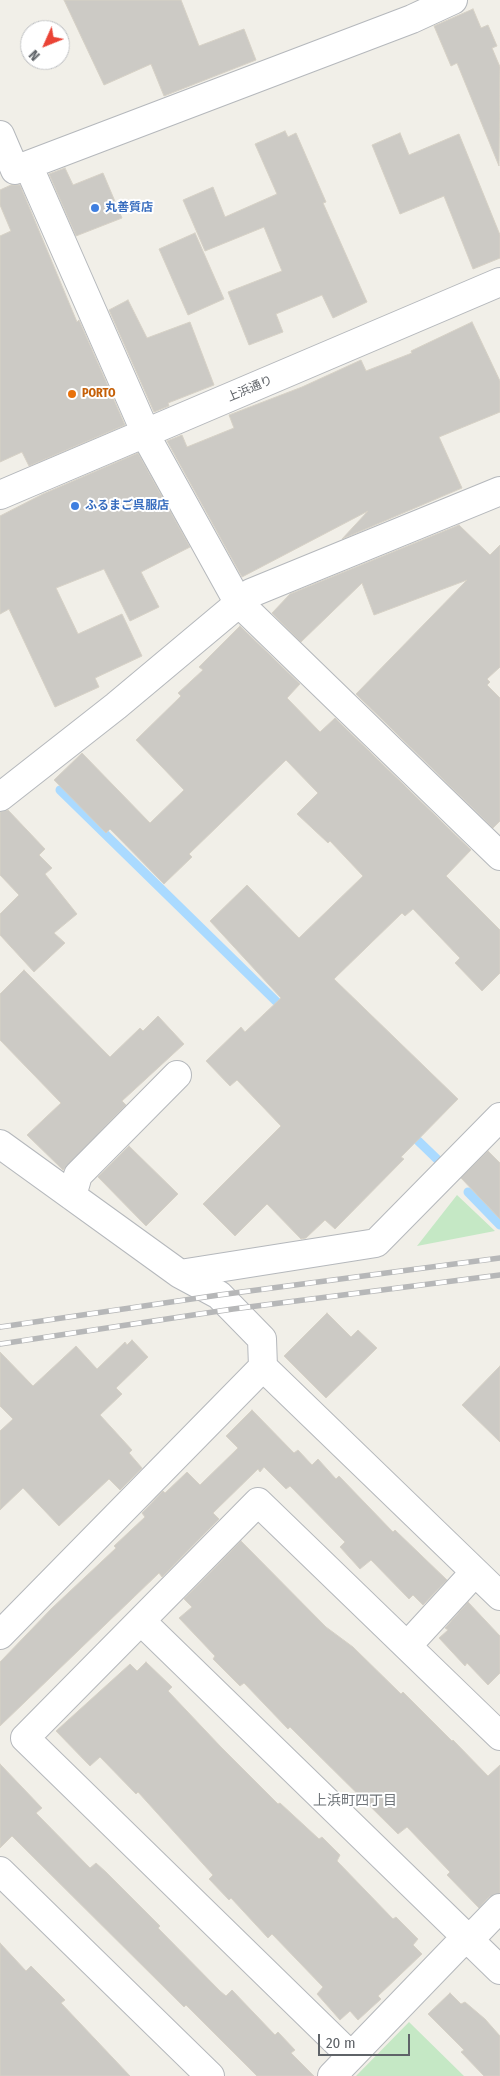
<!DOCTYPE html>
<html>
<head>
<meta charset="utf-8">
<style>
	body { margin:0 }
	#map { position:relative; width:500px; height:2076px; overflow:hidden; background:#f1efe8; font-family:"Fira Sans Condensed",sans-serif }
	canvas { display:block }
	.north { position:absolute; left:20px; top:20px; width:50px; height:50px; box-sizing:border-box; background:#fff; border:1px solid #bfc1c3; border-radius:50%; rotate:226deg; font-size:14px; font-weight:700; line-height:20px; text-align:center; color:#5f6368 }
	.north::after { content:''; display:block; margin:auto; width:18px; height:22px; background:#ea4335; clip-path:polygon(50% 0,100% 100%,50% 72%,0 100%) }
	.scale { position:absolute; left:318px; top:2034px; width:92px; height:22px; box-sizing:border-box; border:2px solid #5f6368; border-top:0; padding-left:6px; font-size:15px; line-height:18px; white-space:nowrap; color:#5f6368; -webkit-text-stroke:4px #fff; paint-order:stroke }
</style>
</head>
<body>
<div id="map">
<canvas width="500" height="2076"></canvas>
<div class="north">N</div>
<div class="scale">20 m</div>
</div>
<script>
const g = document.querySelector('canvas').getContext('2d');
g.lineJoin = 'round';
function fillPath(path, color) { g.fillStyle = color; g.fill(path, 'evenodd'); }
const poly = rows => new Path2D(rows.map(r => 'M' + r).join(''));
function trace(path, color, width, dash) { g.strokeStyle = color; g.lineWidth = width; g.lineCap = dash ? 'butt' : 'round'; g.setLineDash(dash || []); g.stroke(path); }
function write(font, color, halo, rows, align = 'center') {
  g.font = font + ' "Fira Sans Condensed","Noto Sans JP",sans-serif'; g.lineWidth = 4; g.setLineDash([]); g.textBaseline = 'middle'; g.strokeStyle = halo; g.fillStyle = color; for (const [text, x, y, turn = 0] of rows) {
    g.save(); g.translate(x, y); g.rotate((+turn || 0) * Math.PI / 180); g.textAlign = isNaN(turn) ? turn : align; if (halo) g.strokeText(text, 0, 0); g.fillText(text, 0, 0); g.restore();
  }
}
fillPath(poly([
	[457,1195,495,1231,417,1246],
	[409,2022,464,2076,356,2076]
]), '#c5e8c5');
trace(poly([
	[60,790,285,1010],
	[410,1133,440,1162],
	[468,1192,500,1225]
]), '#aadaff', 9);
const building = poly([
	[64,0,181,0,199,46,244,29,256,60,164,96,151,64,104,85,64,0],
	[473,9,481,28,488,25,497,46,492,48,500,67,499,166,457,63,451,66,434,26,473,9],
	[285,131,288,137,296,133,326,202,323,203,367,302,333,318,322,295,276,314,283,332,249,345,228,292,282,271,264,227,205,251,183,200,213,187,225,217,277,194,255,144,285,131],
	[400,133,409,155,459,134,500,235,500,258,473,269,444,196,400,214,372,145,400,133],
	[65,168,73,185,103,173,122,218,76,236,49,174,65,168],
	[11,185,20,185,77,322,79,320,125,425,29,466,22,452,0,462,0,236,11,231,0,205,0,190,11,185],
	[195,233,224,299,188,315,159,249,195,233],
	[128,300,147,338,190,322,214,385,168,403,169,406,154,412,109,310,128,300],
	[472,322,500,381,500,412,439,437,462,488,342,539,368,511,242,577,167,441,182,435,187,447,234,428,229,415,302,387,361,360,366,371,412,353,411,351,472,322],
	[138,453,190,547,141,572,159,607,130,621,104,569,56,588,78,634,122,614,142,656,95,678,99,687,55,707,9,609,0,614,0,516,43,494,138,453],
	[459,525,490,555,500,545,500,667,487,679,490,682,487,685,500,698,500,821,493,828,356,694,467,580,374,615,362,583,301,642,272,613,290,594,459,525],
	[240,626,300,684,287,698,320,732,335,718,471,850,446,876,500,930,500,973,482,991,455,963,460,958,413,909,405,916,402,913,334,979,458,1099,401,1157,404,1159,335,1229,325,1220,306,1238,301,1239,267,1204,235,1236,203,1204,281,1126,237,1080,230,1086,206,1061,241,1027,245,1032,281,998,210,921,247,885,299,938,363,876,330,841,328,843,297,814,318,793,286,760,189,854,192,857,164,884,110,829,106,833,54,780,82,753,150,823,184,790,136,740,181,696,178,693,203,670,199,667,240,626],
	[8,810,45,849,39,855,52,868,45,874,77,914,54,933,65,943,34,972,0,935,0,914,19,895,0,875,0,812,8,810],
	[24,970,110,1057,140,1028,143,1031,158,1016,184,1044,122,1101,126,1105,63,1170,27,1135,61,1103,0,1040,0,994,24,970],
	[129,1146,178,1194,146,1226,98,1177,129,1146],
	[488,1151,500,1163,500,1219,461,1178,488,1151],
	[327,1313,351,1337,358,1330,377,1348,326,1398,284,1356,327,1313],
	[132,1340,148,1357,116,1388,122,1394,100,1415,132,1450,129,1453,142,1468,120,1490,109,1479,59,1526,23,1488,0,1510,0,1431,13,1419,0,1406,0,1352,33,1386,76,1346,97,1369,125,1342,127,1345,132,1340],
	[500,1366,500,1442,462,1405,500,1366],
	[252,1410,294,1453,298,1450,312,1465,318,1459,336,1479,339,1476,393,1532,395,1530,447,1580,423,1605,413,1595,409,1599,371,1560,360,1569,340,1547,345,1542,290,1486,286,1489,264,1467,260,1472,258,1469,213,1513,219,1519,162,1577,159,1573,0,1726,0,1662,52,1608,116,1548,114,1546,145,1517,142,1513,163,1491,165,1493,187,1472,200,1485,238,1448,226,1436,252,1410],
	[241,1541,326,1627,353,1647,401,1694,403,1692,452,1741,453,1740,488,1776,500,1765,500,1893,489,1897,479,1908,447,1875,450,1872,407,1827,398,1834,290,1727,288,1729,244,1683,240,1686,213,1659,215,1656,179,1618,192,1607,184,1599,241,1541],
	[468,1602,500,1636,500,1673,488,1685,467,1663,465,1666,439,1638,448,1630,445,1628,468,1602],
	[146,1662,172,1687,168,1691,221,1747,278,1804,280,1803,319,1839,322,1837,340,1855,337,1861,393,1919,396,1917,418,1939,413,1945,422,1954,378,1996,381,1999,358,2020,350,2011,340,2020,317,1994,323,1987,272,1934,268,1938,231,1898,229,1900,209,1879,213,1875,138,1792,136,1794,100,1757,90,1766,56,1731,130,1664,137,1671,146,1662],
	[0,1764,42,1808,36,1813,90,1868,96,1863,106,1872,160,1926,158,1928,220,1991,226,1996,232,1990,275,2035,278,2032,295,2050,291,2053,314,2076,257,2076,186,2005,184,2007,12,1836,0,1848,0,1764],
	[0,1943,26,1971,31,1966,65,2000,61,2003,130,2076,0,2076,0,1943],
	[450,1993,461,2004,465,2002,485,2019,500,2036,500,2076,484,2076,461,2052,464,2050,428,2014,450,1993]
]);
fillPath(building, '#cccac5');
trace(building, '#d6d1c6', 1);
const minor = poly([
	[0,135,15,170,28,165,151,445,238,602,500,856],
	[28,165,412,19,453,0],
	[0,495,500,282],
	[0,797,116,706,251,593,500,491],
	[0,1144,180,1274,219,1295,262,1339,263,1367,500,1596],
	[72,1196,78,1175,177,1075],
	[180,1274,376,1243,500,1117],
	[141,1621,500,1970],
	[0,1635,263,1367],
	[407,1646,475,1572],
	[0,1871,210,2076],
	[469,1940,500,1908],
	[351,2056,25,1738,258,1502,500,1736],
	[332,2076,466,1937]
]);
trace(minor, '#b5b8bc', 30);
trace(minor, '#fff', 28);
const rail = poly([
	[0,1327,219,1295,500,1258],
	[0,1344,233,1309,500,1275]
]);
trace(rail, '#b6b7b8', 5.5);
trace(rail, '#fff', 4, [11]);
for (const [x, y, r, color] of [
	[95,208,5,"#3f7fe0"],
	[72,394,5,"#e8710a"],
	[75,506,5,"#3f7fe0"]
]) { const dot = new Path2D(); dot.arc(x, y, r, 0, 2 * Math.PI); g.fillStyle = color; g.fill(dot); trace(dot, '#fff', 2); }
write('bold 12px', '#366cbe', '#fff', [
	["丸善質店",105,208],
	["ふるまご呉服店",85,506]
], 'left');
write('12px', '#5f6368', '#fff', [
	["上浜通り",250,389,-23]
]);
write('bold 12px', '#c56008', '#fff', [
	["PORTO",82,394]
], 'left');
write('14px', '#70757a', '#fff', [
	["上浜町四丁目",355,1801]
]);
</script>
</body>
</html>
